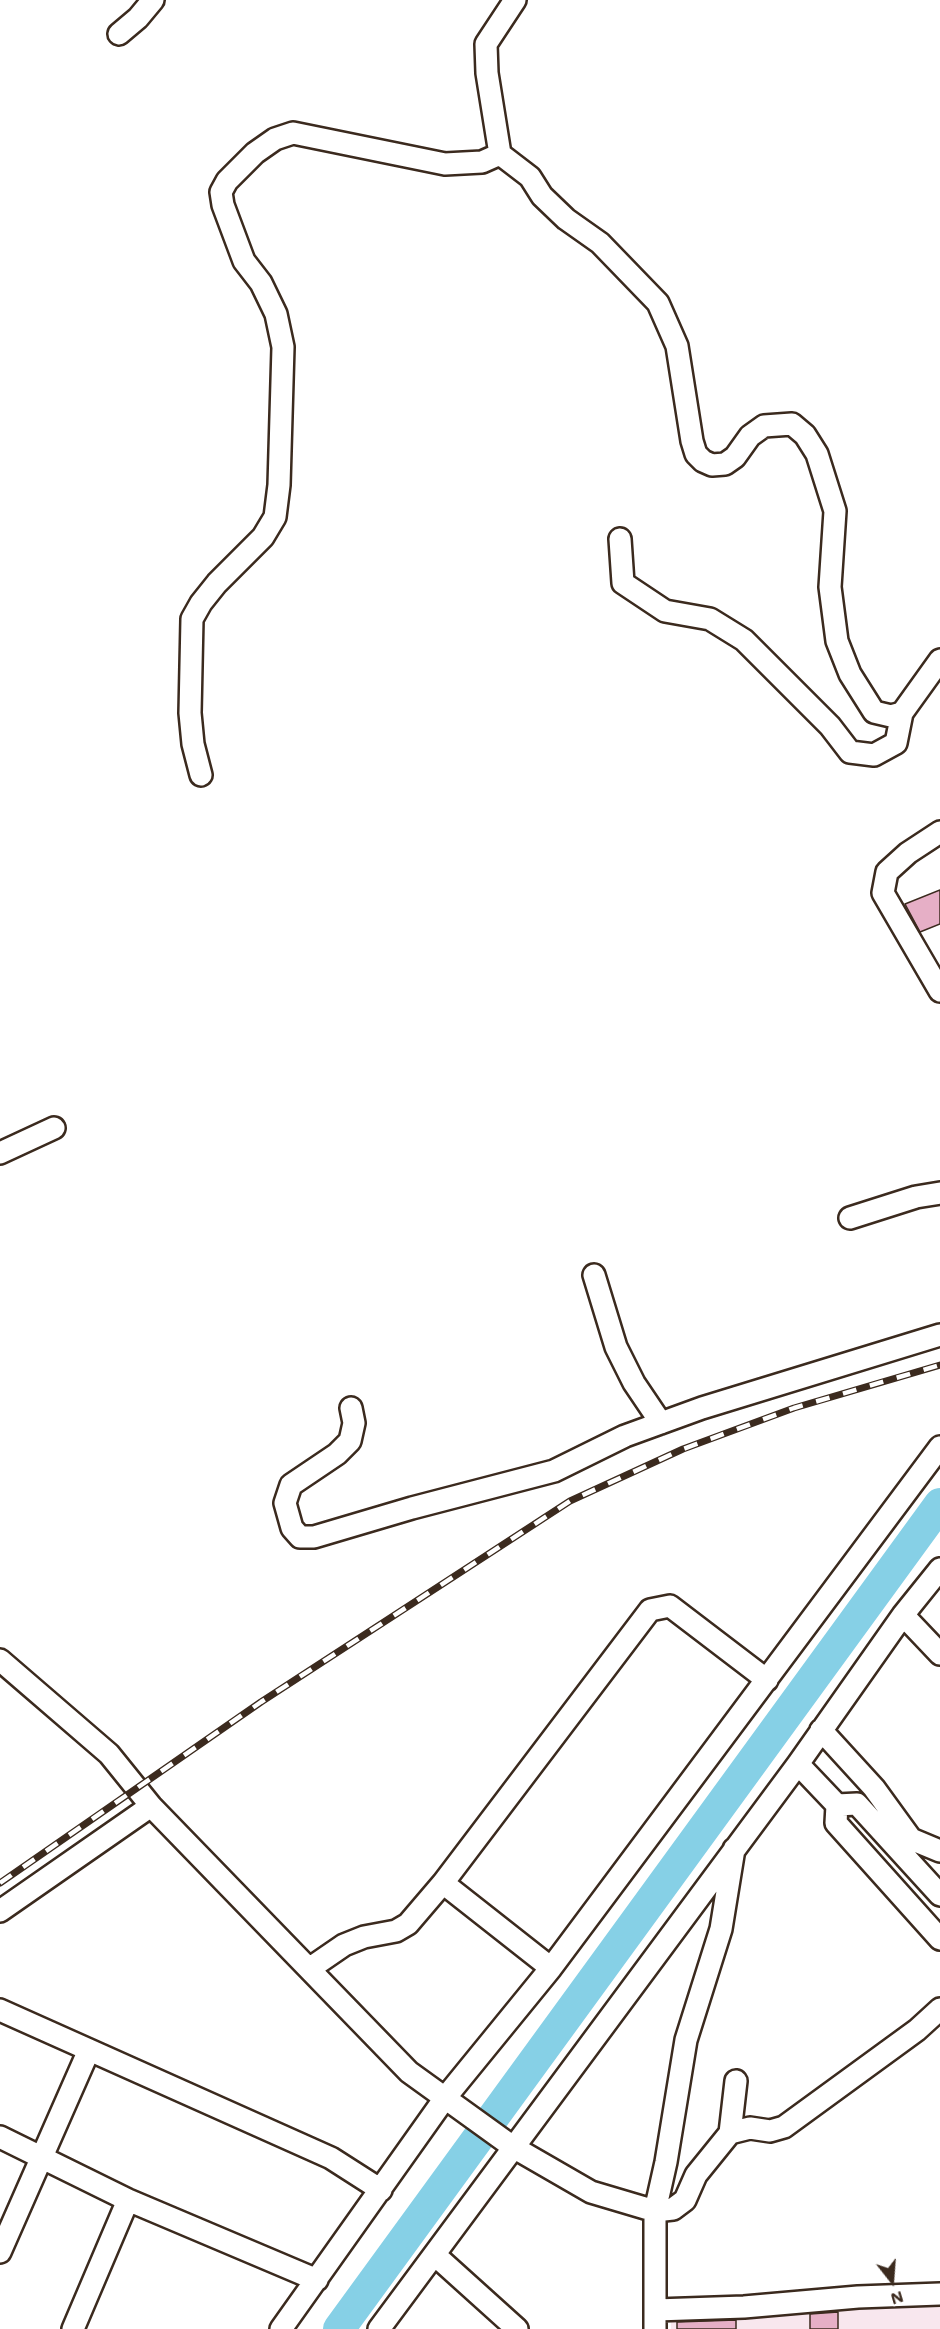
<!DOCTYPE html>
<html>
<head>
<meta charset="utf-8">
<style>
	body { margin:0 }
	#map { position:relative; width:940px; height:2329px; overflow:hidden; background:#fff; font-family:Mali,sans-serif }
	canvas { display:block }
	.north { position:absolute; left:862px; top:2251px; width:60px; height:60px; -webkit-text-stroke:4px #fff; paint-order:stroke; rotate:163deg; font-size:16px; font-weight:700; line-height:24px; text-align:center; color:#3b2a1e }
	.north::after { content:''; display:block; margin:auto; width:21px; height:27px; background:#3b2a1e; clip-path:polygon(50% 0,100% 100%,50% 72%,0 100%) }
</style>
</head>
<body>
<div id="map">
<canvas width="940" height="2329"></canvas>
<div class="north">N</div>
</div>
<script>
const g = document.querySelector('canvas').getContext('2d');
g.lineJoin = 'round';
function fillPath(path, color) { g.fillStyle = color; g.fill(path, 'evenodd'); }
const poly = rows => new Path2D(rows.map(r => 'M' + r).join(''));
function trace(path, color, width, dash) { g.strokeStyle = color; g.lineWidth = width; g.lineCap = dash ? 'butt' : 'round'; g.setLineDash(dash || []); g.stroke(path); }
fillPath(poly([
	[940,2282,940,2329,671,2329,670,2299]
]), '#f8e7ee');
trace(poly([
	[339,2329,940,1504]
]), '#86d0e6', 32);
const building = poly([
	[940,890,940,924,920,932,905,904,940,890],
	[838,2312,838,2329,810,2329,810,2314,838,2312],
	[736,2320,736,2329,677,2329,677,2322,736,2320]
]);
fillPath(building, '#e6afc6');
trace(building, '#3b2a1e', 1.5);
const minor = poly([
	[119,34,138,18,153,0],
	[500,154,530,177,542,196,566,219,600,243,658,303,677,346,692,441,696,454,703,461,712,465,725,464,735,457,750,436,764,426,792,424,805,435,817,454,835,511,830,587,837,641,850,674,874,712,891,716,902,713],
	[620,539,623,583,665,611,710,619,744,640,830,726,850,752,874,755,896,743,902,713,940,660],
	[201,775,193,744,190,713,192,619,201,603,217,583,263,537,275,517,279,485,283,347,276,314,261,283,244,261,223,205,221,192,227,181,255,153,275,139,293,133,445,164,482,162,500,154,487,73,486,44,515,0],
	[940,832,908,853,887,872,883,893,940,991],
	[0,1153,54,1128],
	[850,1218,916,1197,940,1193],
	[594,1275,616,1347,634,1383,661,1423],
	[351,1408,354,1423,350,1441,337,1454,291,1485,285,1503,292,1528,300,1537,314,1537,412,1508,554,1471,625,1436,702,1408,940,1335],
	[903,1615,940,1654],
	[0,1660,109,1754,151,1806,409,2072,513,2147,591,2192,655,2211,655,2329],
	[821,1730,874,1788,911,1839,940,1851],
	[798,1764,837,1805,836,1823,940,1939],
	[837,1805,857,1804,940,1895],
	[734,1849,721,1929,686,2040,666,2162,655,2211,673,2209,685,2200,696,2175,730,2133,750,2128,770,2131,784,2127,917,2030,940,2009],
	[443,1883,551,1968],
	[0,1911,151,1806],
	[309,1969,344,1945,364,1937,396,1931,408,1924,443,1883,650,1610,670,1606,767,1680],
	[0,2010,331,2158,381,2190],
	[730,2133,736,2081],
	[0,2137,128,2200,317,2280],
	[0,2252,89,2050],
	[436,2256,517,2329],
	[656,2310,744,2307,858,2297,940,2294],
	[73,2329,128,2200],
	[281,2329,445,2098,551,1968,940,1447],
	[379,2329,798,1764,903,1615,940,1569]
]);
trace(minor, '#3b2a1e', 26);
trace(minor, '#fff', 21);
const rail = poly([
	[0,1883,261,1702,570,1501,683,1449,794,1408,940,1365]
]);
trace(rail, '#3b2a1e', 7);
trace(rail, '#fff', 4.5, [14]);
</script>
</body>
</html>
